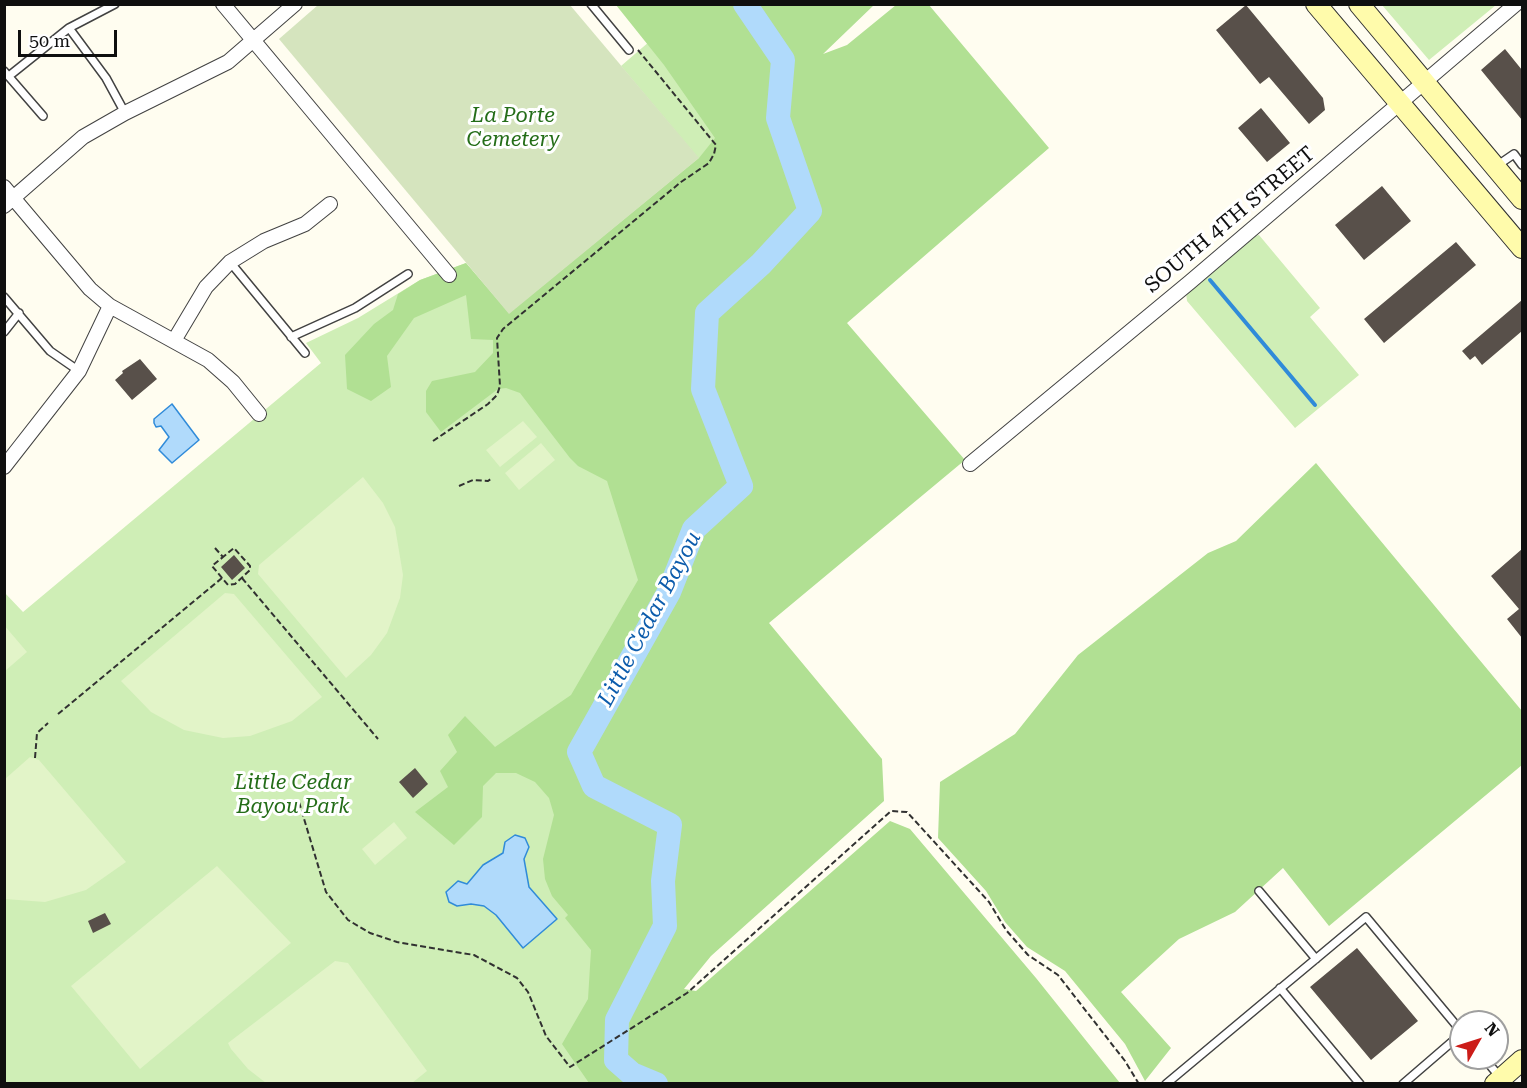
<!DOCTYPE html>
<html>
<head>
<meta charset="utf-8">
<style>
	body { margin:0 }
	#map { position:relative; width:1527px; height:1088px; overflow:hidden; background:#fffdf0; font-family:"Roboto Serif",serif }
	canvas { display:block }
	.frame { position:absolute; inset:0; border:6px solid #0f0f0f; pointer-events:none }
	.north { position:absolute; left:1449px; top:1010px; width:60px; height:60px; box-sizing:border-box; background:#fff; border:2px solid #9f9f9f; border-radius:50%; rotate:51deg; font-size:16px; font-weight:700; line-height:24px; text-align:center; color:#0f0f0f }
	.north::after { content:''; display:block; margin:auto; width:21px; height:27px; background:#cc1d19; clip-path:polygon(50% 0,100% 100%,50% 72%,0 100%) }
	.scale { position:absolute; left:18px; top:30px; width:99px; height:27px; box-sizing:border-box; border:3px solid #0f0f0f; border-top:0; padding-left:8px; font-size:18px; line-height:21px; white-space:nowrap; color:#0f0f0f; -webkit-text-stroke:4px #fff; paint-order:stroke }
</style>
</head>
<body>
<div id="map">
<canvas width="1527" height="1088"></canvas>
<div class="frame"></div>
<div class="north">N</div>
<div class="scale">50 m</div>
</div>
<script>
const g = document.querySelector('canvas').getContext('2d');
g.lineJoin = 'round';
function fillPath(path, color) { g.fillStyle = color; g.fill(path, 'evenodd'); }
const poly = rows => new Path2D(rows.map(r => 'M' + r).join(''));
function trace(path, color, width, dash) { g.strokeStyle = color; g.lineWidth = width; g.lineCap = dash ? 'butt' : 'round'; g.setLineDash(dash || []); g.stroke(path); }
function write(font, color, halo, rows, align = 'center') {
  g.font = font + ' "Roboto Serif",serif'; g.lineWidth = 6; g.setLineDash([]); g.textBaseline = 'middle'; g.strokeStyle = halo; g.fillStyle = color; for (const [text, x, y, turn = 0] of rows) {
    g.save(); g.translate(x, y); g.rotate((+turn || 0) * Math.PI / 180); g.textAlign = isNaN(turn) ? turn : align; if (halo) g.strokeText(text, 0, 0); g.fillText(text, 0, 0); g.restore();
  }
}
fillPath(poly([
	[1382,5,1496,5,1429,60],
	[657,35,750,145,658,493,656,1083,5,1083,4,592,23,612,321,363,306,343,358,318,420,280,466,263,509,313,698,158,621,66],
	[1259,235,1320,308,1310,317,1359,375,1295,428,1187,301,1186,292,1253,236]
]), '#cfeeb6');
fillPath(poly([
	[616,5,874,5,823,54,847,45,896,5,929,5,1049,148,847,323,965,460,769,623,882,759,884,801,711,956,684,989,696,991,890,821,910,829,1036,978,1120,1083,589,1083,562,1044,588,999,591,950,565,918,568,915,552,896,545,879,543,859,554,815,549,798,535,782,516,773,496,773,483,786,482,817,454,845,415,812,448,787,440,771,457,752,448,735,465,716,495,747,571,695,638,580,607,481,578,466,570,458,520,393,506,388,498,389,441,432,426,412,426,391,432,381,475,372,493,353,493,340,471,339,466,295,414,318,387,356,391,387,371,401,347,389,345,355,374,324,393,310,398,294,420,280,466,263,509,313,699,158,715,138,664,65],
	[1316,463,1522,711,1522,765,1329,926,1283,868,1235,912,1179,939,1121,992,1171,1048,1145,1081,1125,1044,1065,971,1027,947,1005,922,986,891,938,838,940,782,1015,734,1078,655,1208,553,1236,541]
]), '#b1e093');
fillPath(poly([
	[318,5,570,5,699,158,509,314,279,39]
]), '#d5e4be');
fillPath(poly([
	[523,421,537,437,500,467,486,450],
	[541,443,555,460,519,490,505,473],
	[363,477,383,503,395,527,403,575,400,598,387,633,371,655,346,678,258,574,259,565],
	[225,593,234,594,322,697,292,721,250,736,223,738,184,730,151,712,121,681],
	[4,625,27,652,5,671,4,671],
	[30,757,39,760,126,862,86,890,45,902,5,899,5,779],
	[394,822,407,838,375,865,362,849],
	[217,866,291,943,140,1069,71,986],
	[335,961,348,963,427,1071,412,1083,266,1083,248,1069,231,1049,228,1043]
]), '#e2f4c8');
const water = poly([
	[172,404,199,440,172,463,159,450,169,437,161,426,156,427,154,423,154,419,172,404],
	[515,835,525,838,529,847,524,859,529,887,557,919,523,948,496,915,484,906,471,904,457,906,449,902,446,892,458,881,467,884,483,865,503,853,505,842,515,835]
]);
fillPath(water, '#b0dafb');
trace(water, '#308bd9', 1.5);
trace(poly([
	[1210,280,1315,405]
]), '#308bd9', 4);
trace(poly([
	[656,1084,632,1074,616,1060,617,1020,665,926,663,881,670,825,594,786,579,752,669,592,694,529,741,486,703,389,707,313,761,264,810,211,778,118,783,60,745,4]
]), '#b0dafb', 24);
fillPath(poly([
	[1246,5,1323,98,1325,110,1309,124,1269,77,1260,84,1216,30],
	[1505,49,1522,70,1522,120,1481,70],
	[1261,108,1290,143,1267,162,1238,128],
	[1382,186,1411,221,1364,260,1335,225],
	[1456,242,1476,265,1384,343,1364,319],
	[1522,300,1522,331,1482,365,1475,356,1470,360,1462,351],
	[140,359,157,379,132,400,115,380,123,373,122,371],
	[1522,549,1522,638,1507,619,1519,609,1491,576],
	[234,555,245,568,232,580,221,567],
	[415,768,428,784,413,798,399,782],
	[105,913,111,924,93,933,88,921],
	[1357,948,1418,1021,1371,1060,1310,987]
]), '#58504a');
const lane = poly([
	[591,4,629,50],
	[69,28,106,78,125,113],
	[4,71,43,116],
	[9,76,69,28,115,4],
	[1498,165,1514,154,1522,165],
	[230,262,305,353],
	[4,297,50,351,79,371],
	[4,332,19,313],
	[291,337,355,308,408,274],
	[1259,891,1316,959],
	[1280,988,1360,1084],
	[1484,1058,1499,1076],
	[1166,1084,1366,917,1461,1031],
	[1403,1084,1461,1034]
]);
const street = poly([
	[223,4,449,275],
	[4,187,90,289,110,306,208,360,233,382,259,414],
	[4,206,83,137,125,113,228,62,295,4],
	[175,339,206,287,230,262,264,241,305,224,330,204],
	[970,464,1190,282,1516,4],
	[4,467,79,371,110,306]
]);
const secondary = poly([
	[1316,4,1522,248],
	[1359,4,1522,199],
	[1495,1084,1522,1060]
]);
trace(lane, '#424242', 10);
trace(street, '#424242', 16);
trace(secondary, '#313131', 22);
trace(poly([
	[433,441,488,404,497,395,500,386,497,338,503,329,681,182,709,163,714,154,716,145,638,50],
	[459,486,473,480,488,481,492,478],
	[215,548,223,557,212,566,228,585,235,584,250,570,250,566,234,548,223,557],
	[242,578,378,739],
	[58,714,222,578],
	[35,758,37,733,48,723],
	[299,802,326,892,348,920,370,933,397,942,474,955,517,978,528,992,546,1036,570,1067,687,993,891,811,907,812,989,902,1006,930,1028,955,1058,975,1125,1061,1139,1084]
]), '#313131', 2, [6, 3]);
trace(lane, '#fff', 7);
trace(street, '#fff', 14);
trace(secondary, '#fffbab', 20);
write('italic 21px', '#246d18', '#fff', [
	["La Porte",513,116],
	["Cemetery",513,140],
	["Little Cedar",293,783],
	["Bayou Park",293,807]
]);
write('21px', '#0f0f0f', '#fff', [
	["SOUTH 4TH STREET",1230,220,-40]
]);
write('italic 22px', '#0c5cac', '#fff', [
	["Little Cedar Bayou",650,619,-62]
]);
</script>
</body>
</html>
